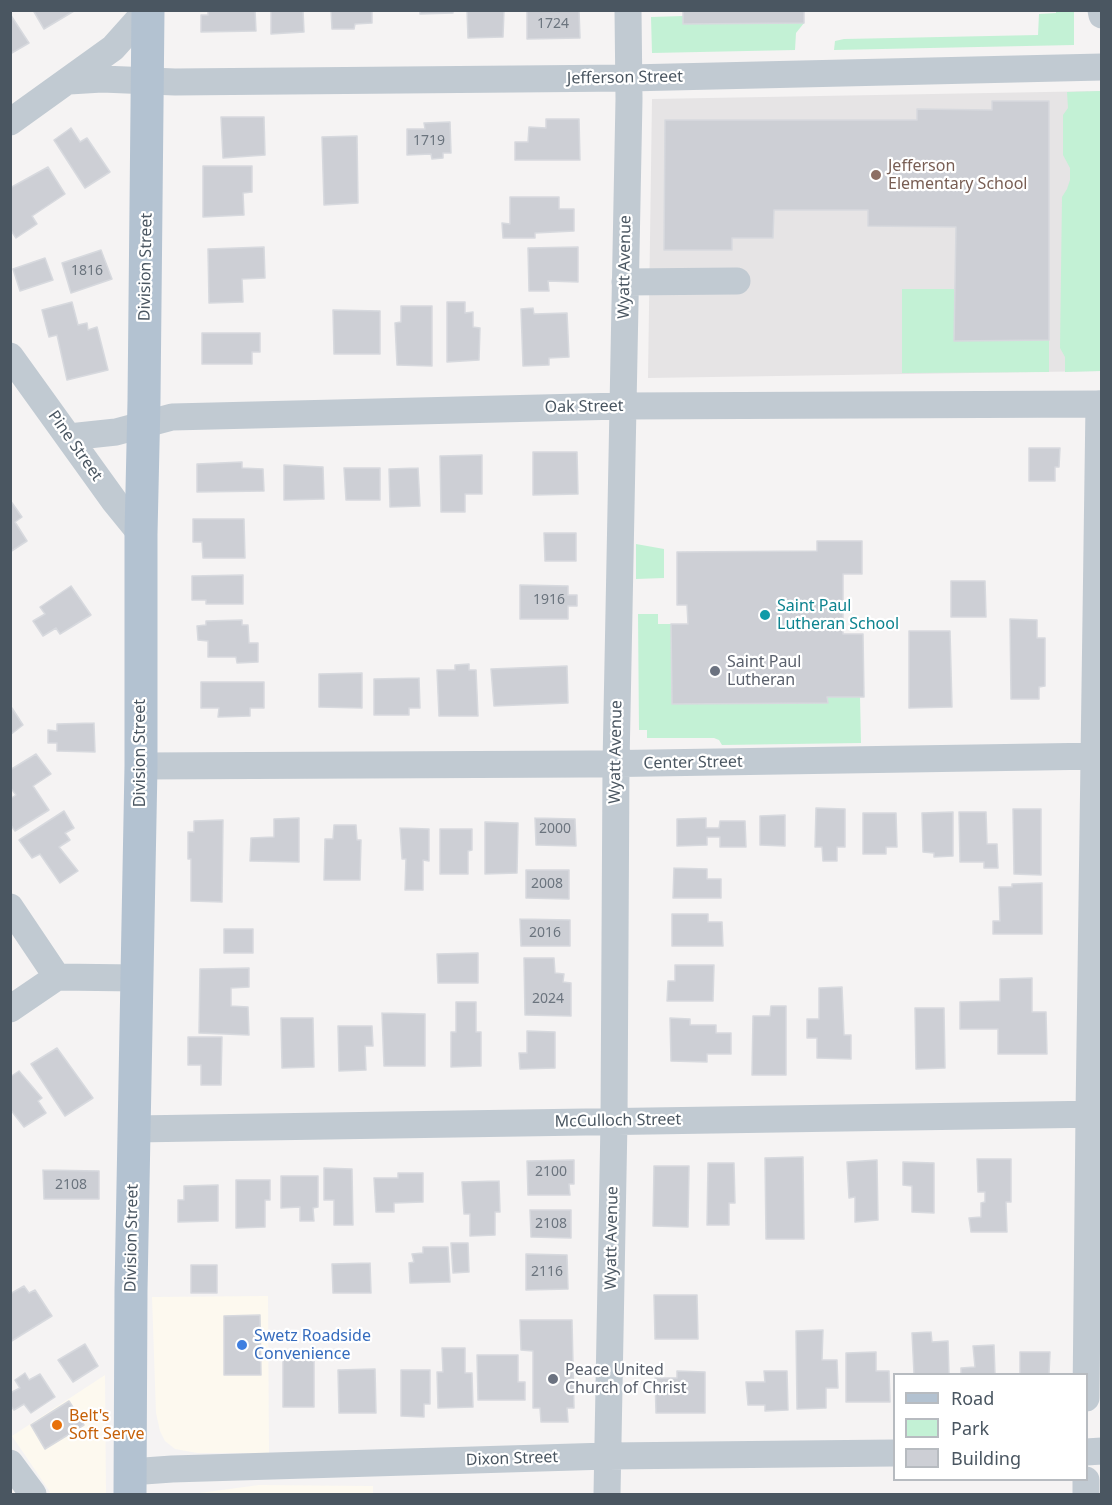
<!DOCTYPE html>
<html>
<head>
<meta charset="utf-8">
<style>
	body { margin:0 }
	#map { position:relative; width:1112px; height:1505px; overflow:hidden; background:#f5f3f3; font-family:"Noto Sans",sans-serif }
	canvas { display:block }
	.frame { position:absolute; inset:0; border:12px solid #4a5661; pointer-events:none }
	.legend { position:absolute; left:893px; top:1373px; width:195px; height:108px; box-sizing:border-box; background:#fff; border:2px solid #b7bbc0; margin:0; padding:8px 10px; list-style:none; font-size:18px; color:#4a5661 }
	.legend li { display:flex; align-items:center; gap:12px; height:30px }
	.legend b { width:30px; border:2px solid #b7bbc0 }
</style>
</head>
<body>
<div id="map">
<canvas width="1112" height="1505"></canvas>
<div class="frame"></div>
<ul class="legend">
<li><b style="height:8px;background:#b3c2d1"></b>Road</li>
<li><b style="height:16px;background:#c3f1d5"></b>Park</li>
<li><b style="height:16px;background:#cdcfd5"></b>Building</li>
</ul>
</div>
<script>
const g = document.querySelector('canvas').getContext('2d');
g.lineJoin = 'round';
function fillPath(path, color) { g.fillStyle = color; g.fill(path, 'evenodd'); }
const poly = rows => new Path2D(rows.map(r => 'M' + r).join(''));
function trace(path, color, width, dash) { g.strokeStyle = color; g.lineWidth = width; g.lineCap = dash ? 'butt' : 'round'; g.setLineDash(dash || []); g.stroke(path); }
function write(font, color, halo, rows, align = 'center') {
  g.font = font + ' "Noto Sans",sans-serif'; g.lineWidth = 4.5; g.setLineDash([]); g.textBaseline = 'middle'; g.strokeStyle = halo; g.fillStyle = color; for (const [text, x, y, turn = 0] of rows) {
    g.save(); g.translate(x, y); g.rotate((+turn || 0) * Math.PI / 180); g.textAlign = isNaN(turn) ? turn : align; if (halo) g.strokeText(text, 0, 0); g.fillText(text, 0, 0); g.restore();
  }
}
fillPath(poly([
	[268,1296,269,1453,197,1453,175,1449,165,1441,160,1431,156,1413,152,1297],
	[105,1375,106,1494,47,1494,50,1492,12,1436],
	[259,1485,373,1486,373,1494,192,1494]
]), '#fdf9ef');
fillPath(poly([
	[1101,91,1101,371,648,378,652,99]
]), '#e6e4e5');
fillPath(poly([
	[1056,11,1074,11,1074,45,834,50,835,41,844,39,1038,35,1039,14,1056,13],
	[683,16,684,24,804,23,796,33,795,50,652,53,651,17],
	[1101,91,1101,371,1065,372,1065,357,1060,348,1062,197,1067,189,1070,180,1070,168,1063,155,1063,115,1068,108,1067,92],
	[902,289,954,289,955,341,1049,340,1049,372,902,373],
	[636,544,664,549,664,578,636,579],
	[638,614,658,614,658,624,671,624,672,704,828,702,827,697,860,697,861,743,722,745,719,740,714,738,647,738,647,730,639,730]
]), '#c3f1d5');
const building = poly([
	[33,10,74,10,74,11,44,29,33,10],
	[208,10,255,10,256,31,201,32,201,15,208,15,208,10],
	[271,10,303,10,304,32,271,34,271,10],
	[331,10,372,10,372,23,355,24,354,29,332,29,331,10],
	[420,10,453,10,453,13,420,14,420,10],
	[467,10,504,10,503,37,468,38,467,10],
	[527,10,579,10,580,38,527,39,527,10],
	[683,10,804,10,804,23,683,24,683,10],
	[10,14,29,43,10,54,10,14],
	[992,101,1049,101,1049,340,954,341,956,227,868,226,868,210,774,210,773,238,732,238,732,250,664,250,665,120,917,120,917,109,992,110,992,101],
	[221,117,264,117,265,155,223,158,221,117],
	[546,119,579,119,580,160,515,160,515,142,528,142,529,127,546,128,546,119],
	[450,122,451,153,443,153,443,158,432,159,431,154,407,155,407,129,425,129,424,123,450,122],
	[71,128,80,142,87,138,110,172,85,188,54,140,71,128],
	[357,136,358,203,324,205,322,137,357,136],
	[203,166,252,166,252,192,243,193,244,215,203,217,203,166],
	[48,167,65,194,32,216,37,224,16,238,10,229,10,188,48,167],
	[510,197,559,197,559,209,574,209,574,231,535,233,535,238,503,238,502,223,510,224,510,197],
	[264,247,265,278,242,279,243,302,209,303,208,249,264,247],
	[578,247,578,282,548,281,549,291,529,291,528,248,578,247],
	[101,250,112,279,71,293,62,263,101,250],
	[45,258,53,280,20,291,13,269,45,258],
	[72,302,78,325,87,323,88,330,97,327,108,370,67,380,57,335,49,337,42,310,72,302],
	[447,302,465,302,465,313,473,312,473,327,480,328,479,360,447,362,447,302],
	[401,306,432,306,432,366,397,365,395,323,401,322,401,306],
	[533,308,534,314,567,313,569,357,549,358,549,365,523,366,521,309,533,308],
	[333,310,380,311,380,354,334,354,333,310],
	[202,333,260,333,260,352,252,352,252,364,202,364,202,333],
	[1029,448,1060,448,1059,467,1055,467,1055,481,1029,481,1029,448],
	[533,452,577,452,578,494,533,495,533,452],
	[482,455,482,494,465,494,465,512,441,512,440,456,482,455],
	[242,462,242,468,263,469,264,491,197,492,197,464,242,462],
	[284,465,323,467,324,499,284,500,284,465],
	[344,468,380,468,380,500,346,500,344,468],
	[418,468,420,506,390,507,389,469,418,468],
	[10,500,22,517,15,522,27,541,10,552,10,500],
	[193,519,244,519,245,558,203,558,202,542,193,542,193,519],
	[544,533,576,533,576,561,545,561,544,533],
	[817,541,862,541,862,574,843,574,843,634,863,634,864,697,827,697,828,703,672,704,671,624,688,624,687,605,677,605,677,552,817,551,817,541],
	[243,575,243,604,206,604,206,600,192,600,192,576,243,575],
	[951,581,985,581,986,617,951,617,951,581],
	[520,585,568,586,568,595,577,595,577,606,568,606,568,619,520,619,520,585],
	[71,586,91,615,60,634,56,628,43,636,33,621,45,614,40,607,71,586],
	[1010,619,1037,620,1037,638,1045,638,1045,686,1039,687,1039,699,1011,699,1010,619],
	[242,620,242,625,248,625,249,643,258,643,258,662,237,663,236,657,208,657,208,641,198,640,197,626,206,625,206,621,242,620],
	[909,631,950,631,952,707,909,708,909,631],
	[469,664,469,670,476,670,478,716,439,716,437,670,455,670,455,665,469,664],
	[567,666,568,703,494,706,491,669,567,666],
	[362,673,362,708,319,707,319,674,362,673],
	[419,678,420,708,409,708,409,715,374,715,374,679,419,678],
	[201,682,264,682,264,708,250,708,250,716,218,717,219,708,201,708,201,682],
	[12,708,23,725,10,735,10,709,12,708],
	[94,723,95,752,57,751,57,743,48,743,48,730,57,731,57,724,94,723],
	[36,754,51,774,33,786,49,810,15,831,10,824,10,799,16,795,10,787,10,770,36,754],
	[816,808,845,809,845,847,837,847,837,861,823,861,822,847,815,847,816,808],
	[1013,809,1041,809,1041,875,1014,874,1013,809],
	[64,811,74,828,65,833,70,840,59,847,78,871,60,883,40,854,32,858,19,840,64,811],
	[953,812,953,856,934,857,934,853,923,852,922,813,953,812],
	[959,812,986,812,987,844,997,844,998,868,984,868,984,862,960,862,959,812],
	[863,813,896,813,897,847,886,847,886,854,863,854,863,813],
	[785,815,785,846,760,845,760,816,785,815],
	[299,818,299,862,250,861,251,838,274,837,274,819,299,818],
	[535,818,575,819,576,846,536,845,535,818],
	[706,818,706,828,719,828,720,821,745,821,746,847,720,847,720,837,707,837,707,845,677,846,677,819,706,818],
	[223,820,222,902,191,901,191,859,188,859,188,832,194,832,194,821,223,820],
	[485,822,518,823,517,873,485,874,485,822],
	[334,825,356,825,357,840,361,840,360,880,324,880,325,839,333,839,334,825],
	[400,828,429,829,429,861,423,860,423,890,405,890,406,859,402,859,400,828],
	[440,829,472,829,472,850,468,851,468,874,440,874,440,829],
	[674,868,707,869,707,879,721,879,721,898,673,898,674,868],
	[526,870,569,870,569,899,526,898,526,870],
	[1042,883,1042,934,993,934,993,921,1000,921,999,887,1012,887,1012,884,1042,883],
	[672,914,708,914,708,922,722,922,723,946,672,946,672,914],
	[520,919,570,920,570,946,521,946,520,919],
	[224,929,253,929,253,953,224,953,224,929],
	[478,953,478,983,438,983,437,954,478,953],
	[524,958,554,958,555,973,564,974,563,982,571,983,571,1016,525,1015,524,958],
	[675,965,714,965,713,1001,667,1001,668,981,675,981,675,965],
	[249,968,249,987,231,988,231,1006,248,1007,249,1035,199,1033,200,969,249,968],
	[1032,978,1032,1012,1046,1012,1047,1054,998,1054,998,1029,960,1029,960,1002,1000,1001,1000,979,1032,978],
	[842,987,844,1035,851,1035,851,1059,817,1058,817,1038,807,1038,807,1019,819,1019,819,988,842,987],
	[456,1002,476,1002,476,1032,481,1032,481,1066,451,1067,451,1032,456,1032,456,1002],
	[771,1006,786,1006,786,1075,752,1075,753,1016,770,1016,771,1006],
	[915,1008,944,1008,945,1068,916,1069,915,1008],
	[382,1013,425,1014,425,1066,384,1066,382,1013],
	[281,1018,313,1018,314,1067,282,1068,281,1018],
	[670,1018,690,1019,690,1025,716,1025,716,1033,731,1033,731,1054,707,1054,707,1062,671,1061,670,1018],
	[338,1026,372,1026,373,1046,365,1046,366,1070,339,1071,338,1026],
	[527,1031,555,1032,555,1068,520,1069,519,1053,527,1053,527,1031],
	[188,1037,222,1037,221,1085,201,1085,201,1065,188,1065,188,1037],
	[57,1048,93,1098,65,1116,31,1064,57,1048],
	[19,1071,42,1098,38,1101,46,1113,24,1127,10,1109,10,1077,19,1071],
	[803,1157,804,1239,766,1239,765,1158,803,1157],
	[977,1159,1011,1159,1011,1202,1006,1202,1007,1232,971,1232,969,1218,981,1217,981,1203,985,1202,985,1192,978,1192,977,1159],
	[574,1160,574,1184,569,1184,570,1195,528,1195,527,1161,574,1160],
	[877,1160,878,1220,855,1222,855,1197,849,1198,847,1162,877,1160],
	[903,1162,934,1163,934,1213,912,1212,912,1186,903,1185,903,1162],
	[708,1163,734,1163,735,1203,729,1203,729,1225,707,1225,708,1163],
	[654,1166,689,1166,688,1227,653,1226,654,1166],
	[324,1168,352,1169,353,1225,334,1225,334,1200,324,1200,324,1168],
	[43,1170,99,1171,99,1199,44,1199,43,1170],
	[398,1173,423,1173,423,1202,394,1203,394,1212,376,1212,374,1178,398,1178,398,1173],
	[281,1176,318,1176,318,1207,313,1208,314,1221,300,1221,300,1207,281,1208,281,1176],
	[236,1180,270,1180,270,1200,265,1200,265,1227,236,1228,236,1180],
	[499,1181,500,1212,495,1212,495,1235,470,1236,470,1214,464,1214,462,1182,499,1181],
	[218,1185,218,1221,178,1222,178,1200,184,1200,184,1186,218,1185],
	[530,1210,571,1210,571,1238,531,1237,530,1210],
	[451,1243,468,1243,469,1272,453,1273,451,1243],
	[423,1247,448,1247,450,1282,410,1283,409,1263,414,1262,412,1254,423,1253,423,1247],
	[526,1254,567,1255,568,1289,526,1290,526,1254],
	[370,1263,371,1293,333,1293,332,1264,370,1263],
	[191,1265,217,1265,217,1293,191,1293,191,1265],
	[24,1286,29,1293,35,1290,52,1316,10,1342,10,1294,24,1286],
	[654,1295,697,1295,698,1339,655,1339,654,1295],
	[260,1315,261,1375,224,1375,224,1316,260,1315],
	[520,1320,572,1320,574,1408,567,1408,568,1422,541,1422,540,1408,533,1408,533,1351,521,1350,520,1320],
	[823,1330,822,1360,837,1360,838,1388,826,1388,826,1408,797,1409,796,1331,823,1330],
	[931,1332,932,1342,948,1341,949,1374,914,1374,912,1333,931,1332],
	[85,1344,98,1366,73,1382,58,1360,85,1344],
	[994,1345,995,1374,961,1374,961,1368,975,1367,973,1346,994,1345],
	[442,1348,465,1348,465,1373,472,1373,473,1407,438,1408,437,1372,443,1372,442,1348],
	[876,1352,876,1371,889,1371,890,1402,846,1402,846,1353,876,1352],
	[1020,1352,1050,1352,1049,1374,1020,1374,1020,1352],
	[314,1355,314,1407,283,1407,283,1356,314,1355],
	[477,1355,518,1355,518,1382,525,1382,525,1400,478,1400,477,1355],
	[375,1369,376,1413,339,1413,338,1370,375,1369],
	[401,1370,430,1370,430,1404,424,1404,424,1417,401,1416,401,1370],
	[677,1371,705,1372,705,1413,656,1413,655,1378,677,1378,677,1371],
	[764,1371,787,1371,788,1410,765,1411,765,1405,748,1405,746,1382,765,1382,764,1371],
	[25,1373,29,1380,40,1374,55,1397,31,1413,24,1404,14,1410,10,1405,10,1393,20,1388,15,1380,25,1373],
	[69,1401,84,1425,45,1449,31,1425,69,1401]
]);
fillPath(building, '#cdcfd5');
trace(building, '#d7d9de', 1.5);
trace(poly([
	[1101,10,1102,15],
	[69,81,102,79,175,82,629,78,1102,67],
	[10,122,113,48,147,10],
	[625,282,737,281],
	[10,356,115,502,141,534],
	[69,437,116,432,172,417,622,406,1102,404],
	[141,766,589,764,1102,756],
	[10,907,57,977],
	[10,1009,57,977,137,978],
	[134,1129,1102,1114],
	[1086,1398,1089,1114,1099,404],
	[1086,1452,1102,1451],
	[10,1463,33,1494],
	[130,1472,172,1469,608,1456,894,1453],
	[607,1494,614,1121,616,764,629,99,628,10],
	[1086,1494,1086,1480]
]), '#c1cad2', 27);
trace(poly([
	[130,1494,131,1290,141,766,141,534,144,401,148,10]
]), '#b3c2d1', 33);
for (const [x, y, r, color] of [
	[876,175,6,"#8d6e63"],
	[765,615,6,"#0f9aa8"],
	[715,671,6,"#6b7280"],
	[242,1345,6,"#3f7fe0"],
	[553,1379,6,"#6b7280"],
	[57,1425,6,"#e8710a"]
]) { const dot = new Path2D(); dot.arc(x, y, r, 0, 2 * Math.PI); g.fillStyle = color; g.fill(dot); trace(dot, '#fff', 2); }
write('14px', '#6b747e', null, [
	["1724",553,24],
	["1719",429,141],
	["1816",87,271],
	["1916",549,600],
	["2000",555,829],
	["2008",547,884],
	["2016",545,933],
	["2024",548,999],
	["2100",551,1172],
	["2108",71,1185],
	["2108",551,1224],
	["2116",547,1272]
]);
write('16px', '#4a5661', '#fff', [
	["Jefferson Street",625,78,-1],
	["Division Street",146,267,-89],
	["Wyatt Avenue",625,267,-89],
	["Oak Street",584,407,-1],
	["Pine Street",75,446,55],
	["Wyatt Avenue",616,752,-89],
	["Division Street",140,753,-90],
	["Center Street",693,763,-1],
	["McCulloch Street",618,1121,-1],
	["Division Street",132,1238,-89],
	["Wyatt Avenue",612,1238,-89],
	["Dixon Street",512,1459,-2]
]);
write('16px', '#785e54', '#fff', [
	["Jefferson",888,166],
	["Elementary School",888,184]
], 'left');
write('16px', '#0d838f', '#fff', [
	["Saint Paul",777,606],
	["Lutheran School",777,624]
], 'left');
write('16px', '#5b616d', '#fff', [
	["Saint Paul",727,662],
	["Lutheran",727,680],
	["Peace United",565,1370],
	["Church of Christ",565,1388]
], 'left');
write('16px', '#366cbe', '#fff', [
	["Swetz Roadside",254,1336],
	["Convenience",254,1354]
], 'left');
write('16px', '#c56008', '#fff', [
	["Belt's",69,1416],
	["Soft Serve",69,1434]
], 'left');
</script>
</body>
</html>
